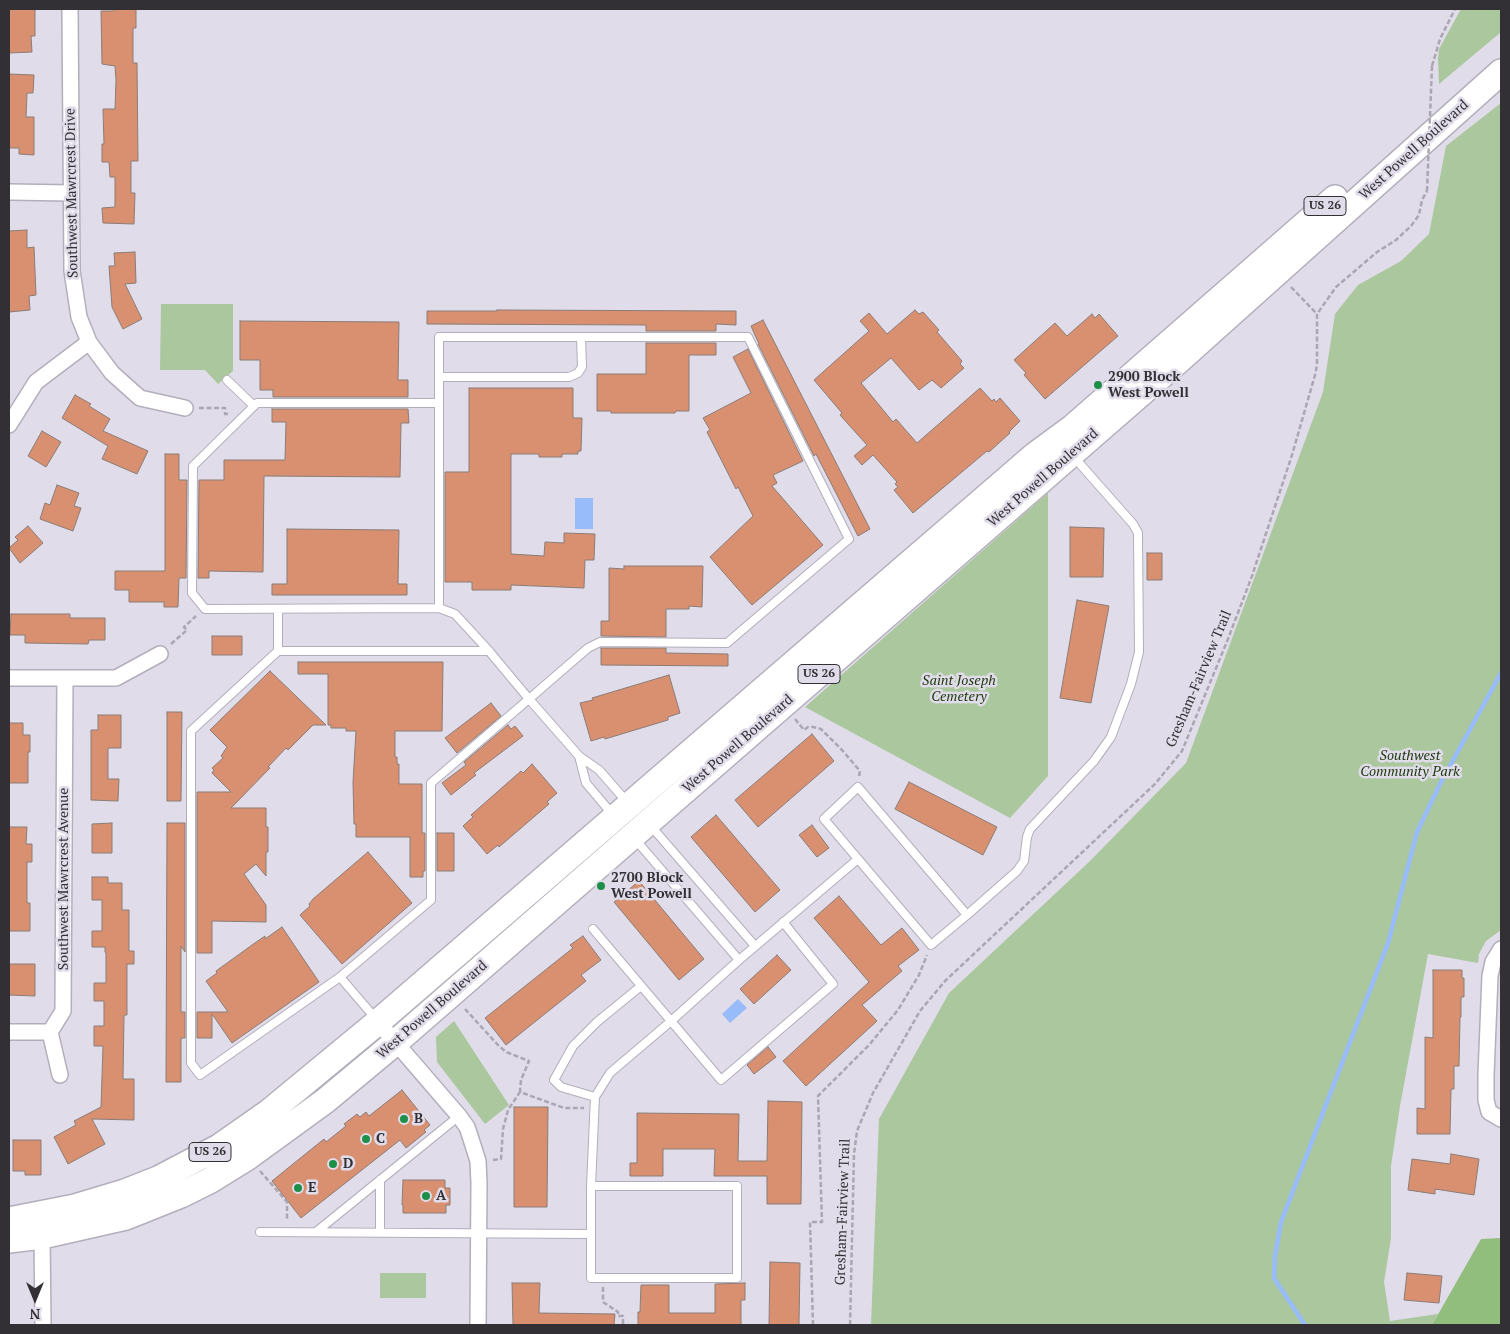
<!DOCTYPE html>
<html>
<head>
<meta charset="utf-8">
<style>
	body { margin:0 }
	#map { position:relative; width:1510px; height:1334px; overflow:hidden; background:#e1dce9; font-family:"PT Serif",serif }
	canvas { display:block }
	.frame { position:absolute; inset:0; border:10px solid #323035; pointer-events:none }
	.north { position:absolute; left:10px; top:1274px; width:50px; height:50px; -webkit-text-stroke:4px #e1dce9; paint-order:stroke; rotate:180deg; font-size:14px; font-weight:700; line-height:20px; text-align:center; color:#323035 }
	.north::after { content:''; display:block; margin:auto; width:18px; height:22px; background:#323035; clip-path:polygon(50% 0,100% 100%,50% 72%,0 100%) }
</style>
</head>
<body>
<div id="map">
<canvas width="1510" height="1334"></canvas>
<div class="frame"></div>
<div class="north">N</div>
</div>
<script>
const g = document.querySelector('canvas').getContext('2d');
g.lineJoin = 'round';
function fillPath(path, color) { g.fillStyle = color; g.fill(path, 'evenodd'); }
const poly = rows => new Path2D(rows.map(r => 'M' + r).join(''));
function trace(path, color, width, dash) { g.strokeStyle = color; g.lineWidth = width; g.lineCap = dash ? 'butt' : 'round'; g.setLineDash(dash || []); g.stroke(path); }
function write(font, color, halo, rows, align = 'center') {
  g.font = font + ' "PT Serif",serif'; g.lineWidth = 5; g.setLineDash([]); g.textBaseline = 'middle'; g.strokeStyle = halo; g.fillStyle = color; for (const [text, x, y, turn = 0] of rows) {
    g.save(); g.translate(x, y); g.rotate((+turn || 0) * Math.PI / 180); g.textAlign = isNaN(turn) ? turn : align; if (halo) g.strokeText(text, 0, 0); g.fillText(text, 0, 0); g.restore();
  }
}
fillPath(poly([
	[1461,9,1501,9,1501,32,1439,84,1438,59,1439,49],
	[1501,103,1501,930,1486,941,1479,954,1478,963,1428,954,1400,1106,1391,1166,1391,1238,1384,1282,1390,1321,1438,1314,1432,1325,871,1325,879,1119,949,993,1089,862,1186,763,1323,392,1335,314,1358,285,1401,261,1429,234,1446,146],
	[161,304,233,304,233,371,218,384,205,370,160,370],
	[1048,493,1048,776,1010,818,805,707],
	[454,1021,509,1105,485,1124,437,1062,436,1037],
	[380,1273,426,1273,426,1298,380,1298]
]), '#aac79d');
fillPath(poly([
	[1501,1238,1501,1325,1432,1325,1481,1239]
]), '#91bd7d');
fillPath(poly([
	[575,498,593,498,593,529,575,529],
	[738,999,747,1008,730,1023,722,1014]
]), '#98bbfa');
trace(poly([
	[1305,1325,1274,1278,1275,1256,1281,1222,1388,943,1417,832,1441,782,1501,673]
]), '#98bbfa', 4.5);
const building = poly([
	[9,9,35,9,35,36,31,36,32,52,9,53,9,9],
	[114,9,136,9,136,28,133,28,133,63,137,63,138,161,131,161,131,193,135,193,134,224,103,223,102,208,115,207,115,177,110,177,109,162,102,162,102,144,104,144,103,109,115,109,116,80,115,66,102,64,101,11,114,11,114,9],
	[9,74,34,75,33,93,27,93,26,117,34,117,34,155,19,154,19,148,9,148,9,74],
	[27,230,27,248,34,247,36,295,29,296,30,310,9,312,9,231,27,230],
	[135,252,136,283,125,284,142,319,123,329,112,307,109,266,115,266,114,253,135,252],
	[497,310,736,311,736,325,716,324,716,331,646,331,646,325,427,324,427,311,497,311,497,310],
	[915,310,919,314,923,312,939,330,937,332,962,361,960,364,964,368,941,388,932,380,919,390,891,358,861,383,893,422,896,419,917,443,980,388,992,401,994,399,996,402,1000,398,1020,421,1009,432,1010,433,989,452,987,451,913,513,894,490,898,487,895,484,897,482,873,455,862,465,854,456,867,445,840,415,842,413,814,380,869,331,860,321,869,313,887,334,915,310],
	[1092,314,1095,318,1099,314,1118,336,1045,399,1024,375,1026,373,1014,360,1055,323,1067,336,1092,314],
	[763,320,870,529,858,536,816,454,814,456,758,344,759,344,751,326,763,320],
	[240,321,399,322,398,380,408,380,408,397,273,397,273,390,260,390,260,360,240,360,240,321],
	[646,343,716,343,716,355,689,355,689,411,676,411,675,413,611,413,611,411,597,411,597,374,646,374,646,343],
	[748,349,803,461,773,475,777,483,772,486,823,545,752,605,710,557,753,516,738,487,736,489,707,432,710,430,703,418,751,393,733,357,748,349],
	[469,388,573,388,573,418,582,418,581,451,578,451,578,454,562,454,562,457,539,457,539,454,511,454,511,554,544,556,545,542,564,543,564,533,595,534,594,560,585,560,584,588,511,585,511,590,472,590,472,582,445,582,445,472,469,472,469,388],
	[75,395,91,404,89,406,110,419,103,431,148,451,137,474,102,459,108,446,62,418,75,395],
	[272,409,408,409,409,423,401,423,400,477,264,476,263,572,209,571,209,578,198,578,199,480,224,480,224,460,285,460,286,422,272,422,272,409],
	[42,431,61,442,46,467,28,456,42,431],
	[165,454,179,454,179,480,187,480,186,578,179,578,178,607,164,607,164,602,129,602,129,590,115,590,115,571,165,571,165,454],
	[57,485,79,493,74,506,81,508,73,531,40,519,45,503,50,505,57,485],
	[28,526,43,543,20,563,9,548,18,540,15,537,28,526],
	[1070,527,1104,528,1103,577,1070,577,1070,527],
	[287,529,399,530,398,584,407,584,407,595,272,595,272,584,287,584,287,529],
	[1147,553,1162,553,1162,580,1147,580,1147,553],
	[624,566,703,566,702,607,689,606,689,609,666,609,666,637,601,636,601,621,609,621,609,568,624,569,624,566],
	[1077,600,1109,606,1091,703,1060,698,1077,600],
	[11,614,70,614,70,618,105,618,105,640,89,640,88,644,25,643,25,635,10,635,11,614],
	[212,636,242,636,242,655,212,655,212,636],
	[601,648,666,648,666,653,728,654,728,666,601,665,601,648],
	[298,662,443,662,442,731,395,731,395,757,397,757,397,764,399,764,399,784,422,784,422,833,425,833,425,871,423,871,423,877,410,877,410,837,356,837,356,824,354,824,353,782,356,731,346,731,346,728,331,728,331,725,328,725,328,674,298,674,298,662],
	[270,671,326,725,313,725,288,750,286,748,268,767,270,768,231,808,266,808,266,827,268,827,268,852,266,852,266,876,256,864,244,874,266,905,266,922,212,921,212,953,197,953,197,792,231,792,212,773,214,770,212,768,223,758,221,756,227,747,210,730,270,671],
	[669,675,680,713,668,717,668,720,605,739,604,737,591,741,580,703,593,700,592,698,669,675],
	[491,703,501,716,457,753,445,738,491,703],
	[167,712,182,712,181,801,167,801,167,712],
	[98,715,121,715,121,748,108,748,108,779,119,779,118,801,91,800,91,730,98,730,98,715],
	[9,723,23,723,23,735,30,735,30,752,28,752,28,783,9,783,9,723],
	[508,725,511,729,515,726,523,736,474,773,476,775,451,795,442,783,466,765,464,762,508,725],
	[812,734,834,761,758,827,735,800,812,734],
	[532,764,557,793,547,802,549,804,499,847,498,845,487,854,463,826,473,817,471,815,521,771,523,773,532,764],
	[909,782,997,827,983,855,895,809,909,782],
	[716,815,780,890,755,912,691,837,716,815],
	[112,823,112,853,92,853,92,824,112,823],
	[167,823,185,823,185,952,181,946,181,1012,185,1012,185,1038,181,1038,181,1082,166,1082,167,823],
	[812,825,829,848,817,857,799,835,812,825],
	[9,827,27,827,26,844,32,844,32,862,27,862,27,903,30,903,30,931,9,931,9,827],
	[437,833,454,833,454,871,437,871,437,833],
	[368,852,412,903,342,964,300,915,310,906,309,904,313,899,368,852],
	[92,877,108,877,108,883,122,883,122,910,129,910,129,951,134,951,134,964,127,964,127,1015,124,1015,123,1079,134,1079,134,1120,92,1119,105,1144,68,1164,54,1137,76,1125,74,1121,101,1107,103,1046,94,1046,94,1026,104,1026,104,1001,94,1001,94,983,106,983,106,953,105,952,105,947,92,947,92,931,102,931,102,900,92,900,92,877],
	[639,881,704,959,679,980,614,902,639,881],
	[839,896,881,945,902,928,919,950,898,966,902,971,862,1005,877,1021,806,1086,783,1061,869,982,814,918,839,896],
	[282,927,319,982,232,1043,212,1014,212,1038,197,1038,197,1012,228,1012,206,981,217,973,216,971,252,945,265,936,265,939,282,927],
	[583,936,601,960,581,975,586,981,506,1045,485,1018,573,948,570,945,583,936],
	[777,955,791,970,754,1004,740,989,777,955],
	[9,964,35,964,35,996,9,995,9,964],
	[1433,970,1462,970,1462,978,1464,978,1464,997,1461,997,1461,1017,1460,1017,1459,1066,1454,1066,1454,1089,1451,1089,1450,1134,1417,1134,1417,1108,1425,1109,1425,1037,1433,1038,1433,970],
	[768,1047,776,1057,754,1074,747,1065,768,1047],
	[402,1090,430,1125,424,1130,426,1132,406,1148,400,1140,301,1218,272,1181,324,1139,326,1142,346,1126,344,1124,357,1114,360,1117,366,1112,369,1116,402,1090],
	[768,1101,802,1102,801,1204,767,1204,767,1176,714,1176,715,1149,663,1149,663,1176,630,1176,630,1163,637,1163,637,1113,739,1114,738,1161,767,1161,768,1101],
	[514,1107,548,1107,547,1207,514,1207,514,1107],
	[13,1140,41,1140,41,1175,25,1175,25,1171,13,1171,13,1140],
	[1451,1154,1479,1159,1474,1195,1435,1189,1435,1194,1408,1190,1412,1159,1450,1164,1451,1154],
	[403,1180,445,1180,445,1188,450,1188,450,1205,446,1205,446,1213,403,1213,403,1205,402,1205,403,1180],
	[770,1262,800,1263,799,1325,769,1325,770,1262],
	[1407,1273,1442,1276,1439,1303,1404,1300,1407,1273],
	[512,1283,540,1283,539,1313,615,1314,614,1325,513,1325,512,1283],
	[745,1283,745,1300,741,1300,741,1325,638,1325,638,1312,640,1312,641,1285,669,1285,669,1313,715,1313,715,1284,745,1283]
]);
fillPath(building, '#d89070');
trace(building, '#8a7c77', 1);
const lane = poly([
	[439,377,569,377,578,373,582,367,581,337],
	[227,380,254,406],
	[439,403,257,403,193,466,192,593,205,609,439,608],
	[278,651,278,609],
	[489,651,278,651,191,731,191,1063,200,1075,340,977,431,900,431,783,529,699,588,648,600,642,727,643,849,539,748,337,439,337,439,608,455,614,489,651,529,699,579,756,599,770,627,802],
	[579,756,586,783,613,815],
	[650,825,755,946],
	[634,838,739,960],
	[967,915,1017,871,1024,861,1027,837,1030,829,1094,761,1111,737,1131,684,1139,652,1138,533,1133,524,1073,456],
	[593,929,721,1080,833,984,783,922],
	[340,977,376,1019],
	[595,1097,561,1087,554,1080,573,1046,597,1022,641,986],
	[380,1180,380,1232],
	[591,1186,737,1186,737,1278,591,1278,591,1186,595,1097,610,1073,670,1022,739,960,858,859,931,945,967,915,858,787,824,819,858,859],
	[260,1232,591,1234],
	[316,1232,459,1116]
]);
const street = poly([
	[70,9,72,271,79,317,89,342,112,373,140,398,185,408],
	[9,192,71,193],
	[9,425,36,382,89,342],
	[9,678,116,678,160,654],
	[1501,949,1493,962,1490,976,1486,1075,1486,1100,1489,1112,1501,1119],
	[378,1022,459,1116,467,1127,471,1139,478,1161,479,1183,478,1325],
	[9,1032,50,1032],
	[60,1075,50,1032,63,1011,65,678],
	[42,1236,43,1325]
]);
const primary = poly([
	[9,1220,75,1207,125,1192,158,1179,219,1147,269,1112,378,1022,1035,455,1073,427,1335,198],
	[9,1240,42,1236,126,1217,181,1195,209,1181,248,1157,325,1101,396,1042,1176,363,1501,72]
]);
trace(lane, '#b3aebb', 10);
trace(street, '#b3aebb', 18);
trace(primary, '#b3aebb', 28);
trace(poly([
	[1432,66,1440,39,1455,9],
	[1291,287,1317,314],
	[199,408,225,408,225,414,230,414],
	[171,644,187,630,184,627,196,616],
	[795,719,804,730,808,727,813,727,821,729,842,750,860,771,859,776],
	[465,1009,498,1045,506,1052,529,1061,521,1080,520,1092,564,1108,584,1108],
	[493,1160,501,1159,503,1129,508,1110,520,1092],
	[260,1171,287,1202,287,1221],
	[603,1287,603,1302,618,1312,618,1316,623,1316,623,1325],
	[813,1325,810,1222,822,1222,818,1096,869,1045,898,1010,919,975,927,955],
	[850,1325,854,1154,857,1131,873,1093,920,1011,945,981,1155,784,1182,751,1228,639,1252,576,1292,455,1315,375,1317,365,1317,314,1336,287,1377,252,1396,240,1411,226,1419,215,1422,200,1427,191]
]), '#aba6b1', 2.5, [5, 2.5]);
trace(lane, '#fff', 8);
trace(street, '#fff', 15);
trace(primary, '#fff', 25);
trace(poly([
	[1427,191,1432,66]
]), '#aba6b1', 2.5, [5, 2.5]);
for (const [x, y, r, color] of [
	[1098,385,5,"#1e8f48"],
	[601,886,5,"#1e8f48"],
	[404,1119,5,"#1e8f48"],
	[366,1139,5,"#1e8f48"],
	[333,1164,5,"#1e8f48"],
	[298,1188,5,"#1e8f48"],
	[426,1196,5,"#1e8f48"]
]) { const dot = new Path2D(); dot.arc(x, y, r, 0, 2 * Math.PI); g.fillStyle = color; g.fill(dot); trace(dot, '#e1dce9', 2); }
for (const [x, y, w] of [
	[1325,206,42],
	[819,674,42],
	[210,1152,42]
]) { const box = new Path2D(); box.roundRect(x - w / 2, y - 9.5, w, 19, 4); g.fillStyle = '#e1dce9'; g.fill(box); trace(box, '#323035', 1); }
write('bold 12px', '#323035', null, [
	["US 26",1325,206],
	["US 26",819,674],
	["US 26",210,1152]
]);
write('14px', '#323035', '#e1dce9', [
	["West Powell Boulevard",1414,150,-42],
	["Southwest Mawrcrest Drive",72,193,-91],
	["West Powell Boulevard",1043,478,-41],
	["Gresham-Fairview Trail",1199,679,-67],
	["West Powell Boulevard",738,744,-41],
	["Southwest Mawrcrest Avenue",64,879,-90],
	["West Powell Boulevard",432,1010,-41],
	["Gresham-Fairview Trail",843,1212,-88]
]);
write('bold 14px', '#323035', '#e1dce9', [
	["2900 Block",1108,377],
	["West Powell",1108,393],
	["2700 Block",611,878],
	["West Powell",611,894],
	["B",414,1119],
	["C",376,1139],
	["D",343,1164],
	["E",308,1188],
	["A",436,1196]
], 'left');
write('italic 14px', '#1b370b', '#e1dce9', [
	["Saint Joseph",959,681],
	["Cemetery",959,697],
	["Southwest",1410,756],
	["Community Park",1410,772]
]);
</script>
</body>
</html>
